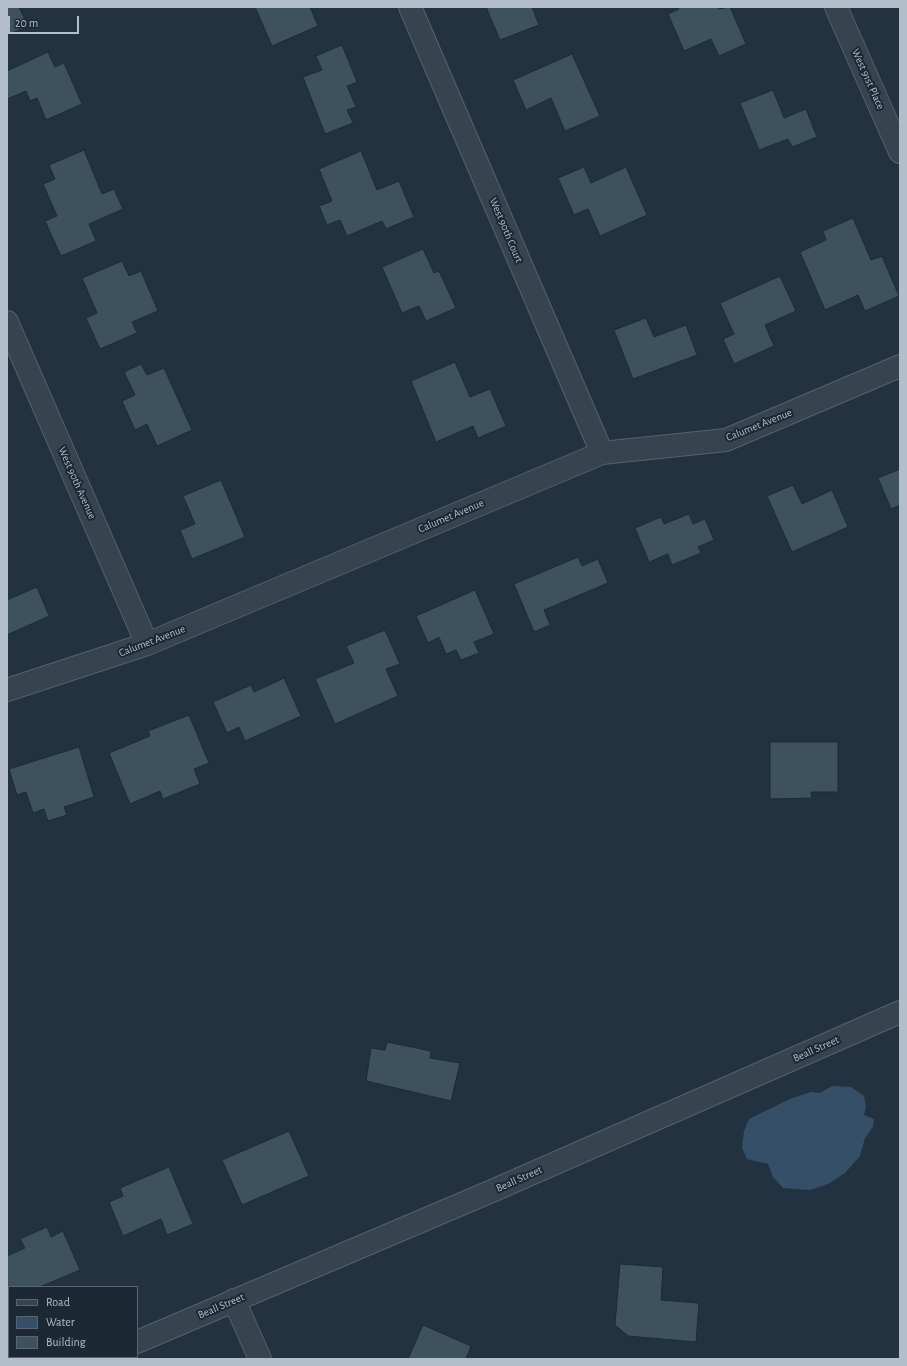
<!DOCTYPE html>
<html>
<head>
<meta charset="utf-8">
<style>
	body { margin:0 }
	#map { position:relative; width:907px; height:1366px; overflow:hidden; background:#223240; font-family:"Alegreya Sans",sans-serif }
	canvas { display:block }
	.frame { position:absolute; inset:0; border:8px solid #b3becb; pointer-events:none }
	.legend { position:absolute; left:8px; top:1286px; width:130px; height:72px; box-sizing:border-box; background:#1c2935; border:1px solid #586571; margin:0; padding:5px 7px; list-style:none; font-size:12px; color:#b3becb }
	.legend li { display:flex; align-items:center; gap:8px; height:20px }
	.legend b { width:20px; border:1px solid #586571 }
	.scale { position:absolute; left:8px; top:16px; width:71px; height:18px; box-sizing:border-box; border:2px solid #b3becb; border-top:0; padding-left:5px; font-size:12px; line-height:14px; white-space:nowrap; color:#b3becb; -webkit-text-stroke:3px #1c2935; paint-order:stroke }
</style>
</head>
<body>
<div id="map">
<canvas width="907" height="1366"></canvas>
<div class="frame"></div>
<ul class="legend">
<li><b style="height:5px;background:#374450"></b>Road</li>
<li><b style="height:11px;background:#354f68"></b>Water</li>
<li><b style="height:11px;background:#3e515f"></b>Building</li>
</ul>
<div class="scale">20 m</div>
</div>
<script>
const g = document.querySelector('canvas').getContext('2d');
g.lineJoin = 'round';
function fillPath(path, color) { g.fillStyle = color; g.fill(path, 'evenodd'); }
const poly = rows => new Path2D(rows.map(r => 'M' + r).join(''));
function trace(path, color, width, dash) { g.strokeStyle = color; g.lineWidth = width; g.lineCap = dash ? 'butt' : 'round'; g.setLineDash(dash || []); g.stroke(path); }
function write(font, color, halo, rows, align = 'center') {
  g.font = font + ' "Alegreya Sans",sans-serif'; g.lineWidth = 4; g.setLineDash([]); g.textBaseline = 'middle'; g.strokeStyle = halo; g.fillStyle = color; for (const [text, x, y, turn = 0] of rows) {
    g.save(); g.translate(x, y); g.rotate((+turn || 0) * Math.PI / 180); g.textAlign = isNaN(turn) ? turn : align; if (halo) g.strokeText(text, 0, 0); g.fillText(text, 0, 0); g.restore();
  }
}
fillPath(poly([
	[832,1086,851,1087,864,1096,866,1107,864,1115,874,1119,873,1127,865,1138,860,1156,845,1173,828,1184,810,1190,783,1188,773,1177,768,1164,747,1159,742,1148,744,1131,749,1119,790,1099,811,1092,820,1093]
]), '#354f68');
const building = poly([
	[10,7,19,7,28,26,7,35,7,8,10,7],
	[255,7,310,7,318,26,272,46,255,7],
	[486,7,532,7,539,25,500,40,486,7],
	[677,7,718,7,719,9,730,7,746,44,719,56,711,39,684,51,668,14,679,9,677,7],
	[342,45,357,82,347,86,356,107,347,110,353,123,325,134,303,77,322,70,316,56,342,45],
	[48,52,55,67,64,63,82,104,46,120,37,98,30,101,26,91,7,99,7,71,48,52],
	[572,54,600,116,565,131,551,98,526,110,513,80,572,54],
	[773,90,784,118,806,109,817,137,792,147,788,139,759,150,740,103,773,90],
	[84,150,102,194,114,189,123,209,89,224,96,241,61,256,45,221,57,216,43,184,55,179,49,165,84,150],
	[361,151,377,190,399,181,414,217,386,229,382,221,347,236,340,220,327,225,319,206,332,201,319,169,361,151],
	[584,167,591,183,626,167,647,215,600,236,588,209,574,215,558,178,584,167],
	[853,218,871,260,882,256,899,296,865,311,858,295,825,310,800,252,826,240,823,231,853,218],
	[423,249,434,273,439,271,456,308,426,321,419,306,402,313,382,267,423,249],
	[122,261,129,276,141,271,158,311,132,322,137,333,100,349,86,318,97,313,82,278,122,261],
	[780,276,796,311,765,325,774,346,734,364,723,339,734,334,720,303,780,276],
	[646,318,654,337,686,325,697,355,633,379,614,330,646,318],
	[455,362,470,397,490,389,506,426,478,438,473,426,436,442,411,381,455,362],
	[141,364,147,375,164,368,192,430,157,446,147,424,135,430,122,401,135,395,124,372,141,364],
	[900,469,900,505,891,509,878,478,900,469],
	[221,480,245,537,192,559,180,530,195,524,183,496,221,480],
	[793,485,802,504,832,490,848,527,792,552,767,496,793,485],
	[689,514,693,524,705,519,714,540,698,547,701,553,672,565,668,554,649,562,635,528,661,517,664,524,689,514],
	[578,557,582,566,598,559,608,583,544,610,550,625,534,632,514,584,578,557],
	[37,587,49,616,7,635,7,600,37,587],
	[475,590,494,634,474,642,479,653,461,660,456,650,446,654,439,637,428,643,416,616,475,590],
	[385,630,400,664,386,669,398,696,335,724,315,679,354,663,346,646,385,630],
	[284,678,301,716,245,741,239,727,227,733,213,702,251,685,254,692,284,678],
	[189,715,209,763,194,769,200,784,163,799,160,791,130,804,109,753,150,736,148,731,189,715],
	[770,742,838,742,838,792,811,792,812,798,770,799,770,742],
	[79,747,94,797,64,807,67,815,48,821,44,809,33,813,26,792,17,795,9,769,79,747],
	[387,1042,431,1051,430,1058,460,1063,451,1101,366,1081,371,1048,385,1050,387,1042],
	[289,1131,309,1176,242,1205,222,1160,289,1131],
	[169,1167,193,1224,167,1235,161,1219,123,1236,109,1202,123,1196,120,1188,169,1167],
	[47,1227,51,1237,63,1231,80,1270,40,1287,9,1287,9,1307,7,1308,7,1256,25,1248,20,1239,47,1227],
	[620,1264,663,1267,661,1300,699,1303,696,1342,628,1336,615,1325,620,1264],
	[423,1325,471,1346,466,1359,408,1359,423,1325]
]);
fillPath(building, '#3e515f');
trace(building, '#1e2b37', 1);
const street = poly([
	[410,7,602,453],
	[836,7,900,152],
	[7,322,147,644],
	[7,690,147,644,602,453,726,440,900,366],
	[234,1300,260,1359],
	[137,1342,492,1191,900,1012],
	[98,1359,103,1357]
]);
trace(street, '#55616e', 24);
trace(street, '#374450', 22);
write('11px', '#b3becb', '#1c2935', [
	["West 91st Place",868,79,66],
	["West 90th Court",506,230,67],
	["Calumet Avenue",759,425,-22],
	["West 90th Avenue",77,483,66],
	["Calumet Avenue",451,516,-23],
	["Calumet Avenue",152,641,-21],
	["Beall Street",816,1049,-24],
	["Beall Street",519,1179,-24],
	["Beall Street",221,1306,-23]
]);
</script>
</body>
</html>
